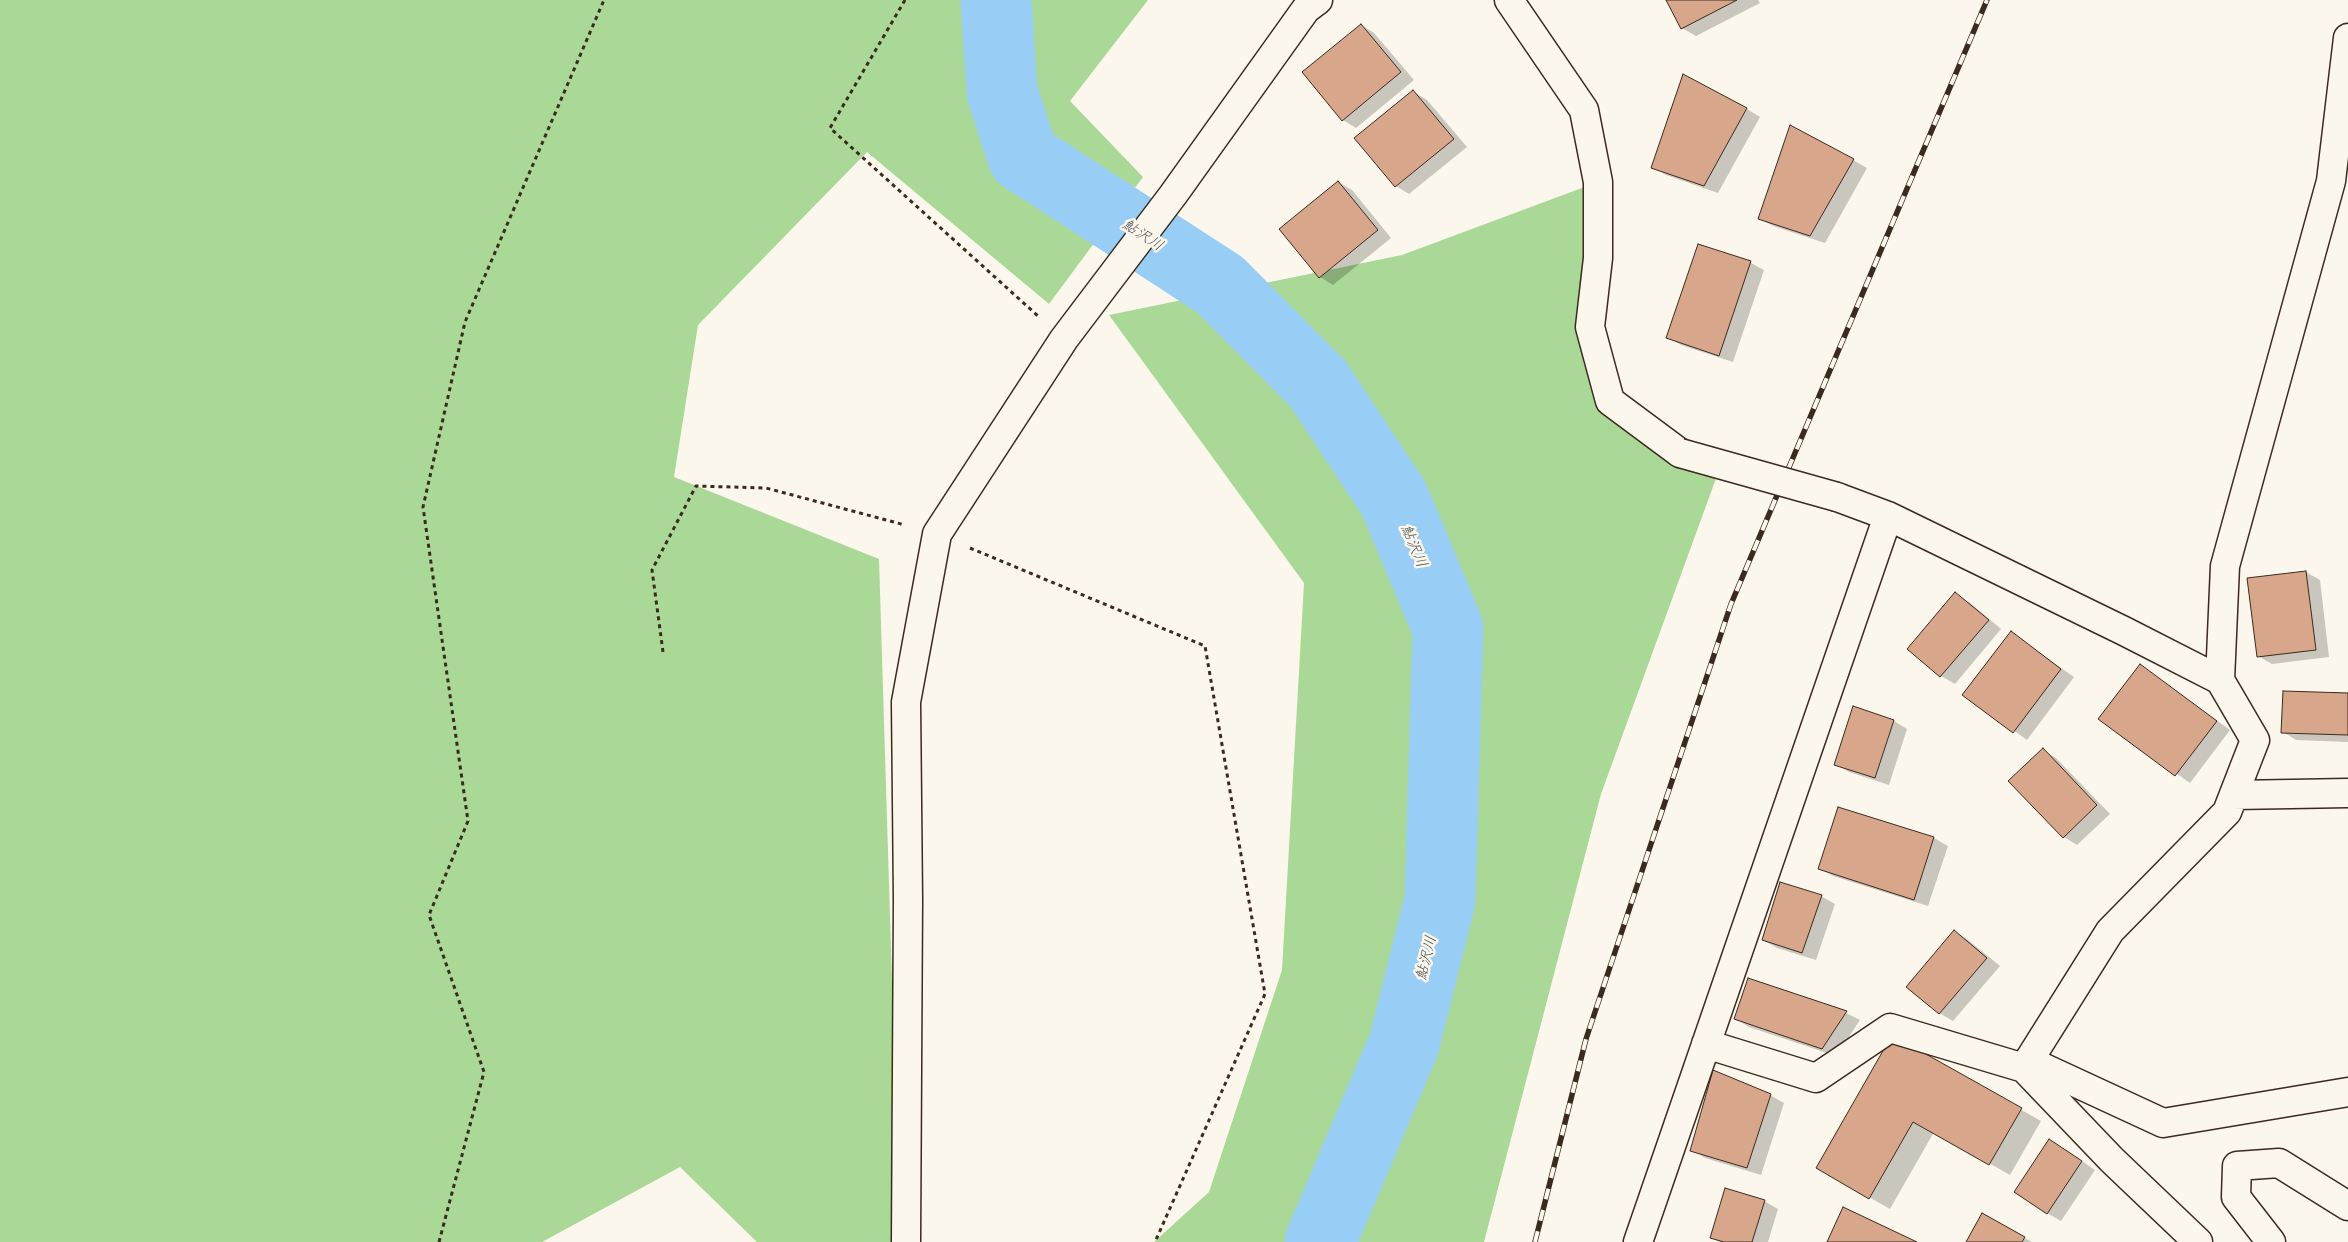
<!DOCTYPE html>
<html>
<head>
<meta charset="utf-8">
<style>
	body { margin:0 }
	canvas { display:block; background:#fbf7ec }
</style>
</head>
<body>
<canvas width="2348" height="1242"></canvas>
<script>
const g = document.querySelector('canvas').getContext('2d');
g.lineJoin = 'round';
function fillPath(path, color) { g.fillStyle = color; g.fill(path, 'evenodd'); }
const poly = rows => new Path2D(rows.map(r => 'M' + r).join(''));
function trace(path, color, width, dash) { g.strokeStyle = color; g.lineWidth = width; g.lineCap = dash ? 'butt' : 'round'; g.setLineDash(dash || []); g.stroke(path); }
function write(font, color, halo, rows, align = 'center') {
  g.font = font + ' Mali,"Klee One",sans-serif'; g.lineWidth = 5; g.setLineDash([]); g.textBaseline = 'middle'; g.strokeStyle = halo; g.fillStyle = color; for (const [text, x, y, turn = 0] of rows) {
    g.save(); g.translate(x, y); g.rotate((+turn || 0) * Math.PI / 180); g.textAlign = isNaN(turn) ? turn : align; if (halo) g.strokeText(text, 0, 0); g.fillText(text, 0, 0); g.restore();
  }
}
fillPath(poly([
	[0,0,1148,0,1070,101,1143,177,1049,304,867,152,698,325,674,477,879,559,900,1242,757,1242,680,1167,542,1242,0,1242],
	[1598,182,1598,258,1610,401,1718,473,1601,794,1484,1242,1154,1242,1209,1192,1282,970,1304,583,1109,315,1402,255]
]), '#aad897');
fillPath(poly([
	[1667,0,1758,0,1760,3,1696,36,1682,28],
	[1361,25,1374,33,1414,80,1356,128,1343,120],
	[1414,92,1427,100,1467,147,1409,194,1396,186],
	[1747,109,1760,117,1718,193,1666,175,1652,167],
	[1853,160,1867,168,1825,243,1773,226,1760,219],
	[1338,182,1352,190,1391,238,1333,285,1320,277],
	[1699,245,1751,263,1764,270,1733,362,1681,345,1668,337],
	[2306,572,2320,580,2329,657,2272,664,2258,656],
	[1956,594,1969,602,2001,629,1955,684,1941,676,1909,649],
	[2011,633,2074,677,2027,740,1964,695],
	[2140,665,2230,730,2190,783,2100,719],
	[2348,694,2348,742,2296,740,2283,732],
	[1894,721,1907,729,1889,785,1849,772,1835,764],
	[2043,750,2056,758,2110,814,2077,845,2064,837],
	[1839,808,1934,838,1948,846,1928,906,1833,876,1819,868],
	[1821,896,1835,904,1816,960,1777,948,1763,940],
	[1955,932,1968,940,2000,966,1953,1021,1939,1013],
	[1749,980,1846,1013,1860,1020,1836,1056,1749,1027,1736,1019],
	[1892,1037,2041,1121,2010,1175,1934,1132,1890,1209,1818,1168],
	[1770,1095,1784,1103,1761,1175,1705,1158,1692,1150],
	[2063,1148,2095,1170,2061,1221,2047,1213],
	[1764,1201,1778,1209,1768,1242,1720,1242,1712,1237],
	[1982,1215,2032,1242,1967,1242]
]), '#0003');
trace(poly([
	[996,0,1002,92,1023,157,1220,285,1318,384,1394,499,1448,628,1440,900,1404,1044,1320,1242]
]), '#98cdf6', 71);
const building = poly([
	[1666,0,1737,0,1681,29,1666,0],
	[1361,24,1401,72,1342,121,1302,72,1361,24],
	[1683,74,1747,108,1704,186,1651,168,1683,74],
	[1413,90,1454,139,1395,187,1354,138,1413,90],
	[1790,125,1854,159,1810,236,1758,219,1790,125],
	[1338,181,1378,230,1319,278,1279,229,1338,181],
	[1698,244,1751,261,1719,356,1666,338,1698,244],
	[2306,571,2316,650,2257,657,2247,578,2306,571],
	[1955,592,1989,620,1940,677,1907,649,1955,592],
	[2011,631,2061,669,2013,733,1962,695,2011,631],
	[2140,664,2217,721,2175,776,2098,719,2140,664],
	[2283,691,2348,693,2348,735,2281,733,2283,691],
	[1853,706,1894,720,1875,778,1834,765,1853,706],
	[2043,748,2097,805,2063,838,2008,781,2043,748],
	[1838,807,1934,837,1914,900,1818,869,1838,807],
	[1780,882,1822,895,1802,953,1762,940,1780,882],
	[1954,930,1987,958,1939,1014,1906,987,1954,930],
	[1748,978,1847,1011,1822,1049,1734,1019,1748,978],
	[1892,1035,2022,1108,1989,1165,1913,1122,1869,1199,1816,1168,1892,1035],
	[1713,1070,1771,1094,1747,1168,1690,1151,1713,1070],
	[2049,1139,2082,1161,2047,1214,2014,1192,2049,1139],
	[1725,1188,1765,1200,1752,1242,1724,1242,1710,1238,1725,1188],
	[1843,1207,1917,1242,1827,1242,1843,1207],
	[1982,1213,2025,1237,2022,1242,1966,1242,1982,1213]
]);
fillPath(building, '#d8a68b');
trace(building, '#3b2a1e', 1);
const minor = poly([
	[1509,0,1584,110,1598,182,1598,258,1590,327,1610,401,1680,453],
	[1837,497,1888,516,2124,631,2220,680,2255,740,2227,812,2110,931,2024,1068,2112,1160,2198,1242],
	[2220,680,2225,566,2331,181,2348,38],
	[2234,795,2348,793],
	[1706,1044,1816,1078,1890,1028,2024,1068],
	[2029,1061,2163,1123,2348,1092],
	[906,1242,908,900,906,702,937,534,1064,339,1173,195,1306,9,1318,0],
	[1638,1242,1888,516],
	[2271,1242,2236,1197,2237,1166,2279,1163,2348,1206]
]);
trace(minor, '#3b2a1e', 31);
trace(poly([
	[905,0,830,128,1038,316],
	[970,548,1205,646,1265,994,1155,1242],
	[663,652,652,570,696,486,766,488,905,525],
	[439,1242,484,1072,429,915,468,821,423,507,465,322,604,0]
]), '#3b2a1e', 3, [4, 4]);
trace(minor, '#fbf7ec', 28);
const rail = poly([
	[1535,1242,1586,1039,1731,604,1987,0]
]);
trace(rail, '#3b2a1e', 5.5);
trace(rail, '#fbf7ec', 4, [11]);
const minorBridge = poly([
	[1680,453,1837,497]
]);
trace(minorBridge, '#3b2a1e', 31, []);
trace(minorBridge, '#fbf7ec', 28);
write('italic 15px', '#525354', '#fbf7ec', [
	["鮎沢川",1143,235,33],
	["鮎沢川",1414,546,67],
	["鮎沢川",1426,958,-76]
]);
</script>
</body>
</html>
